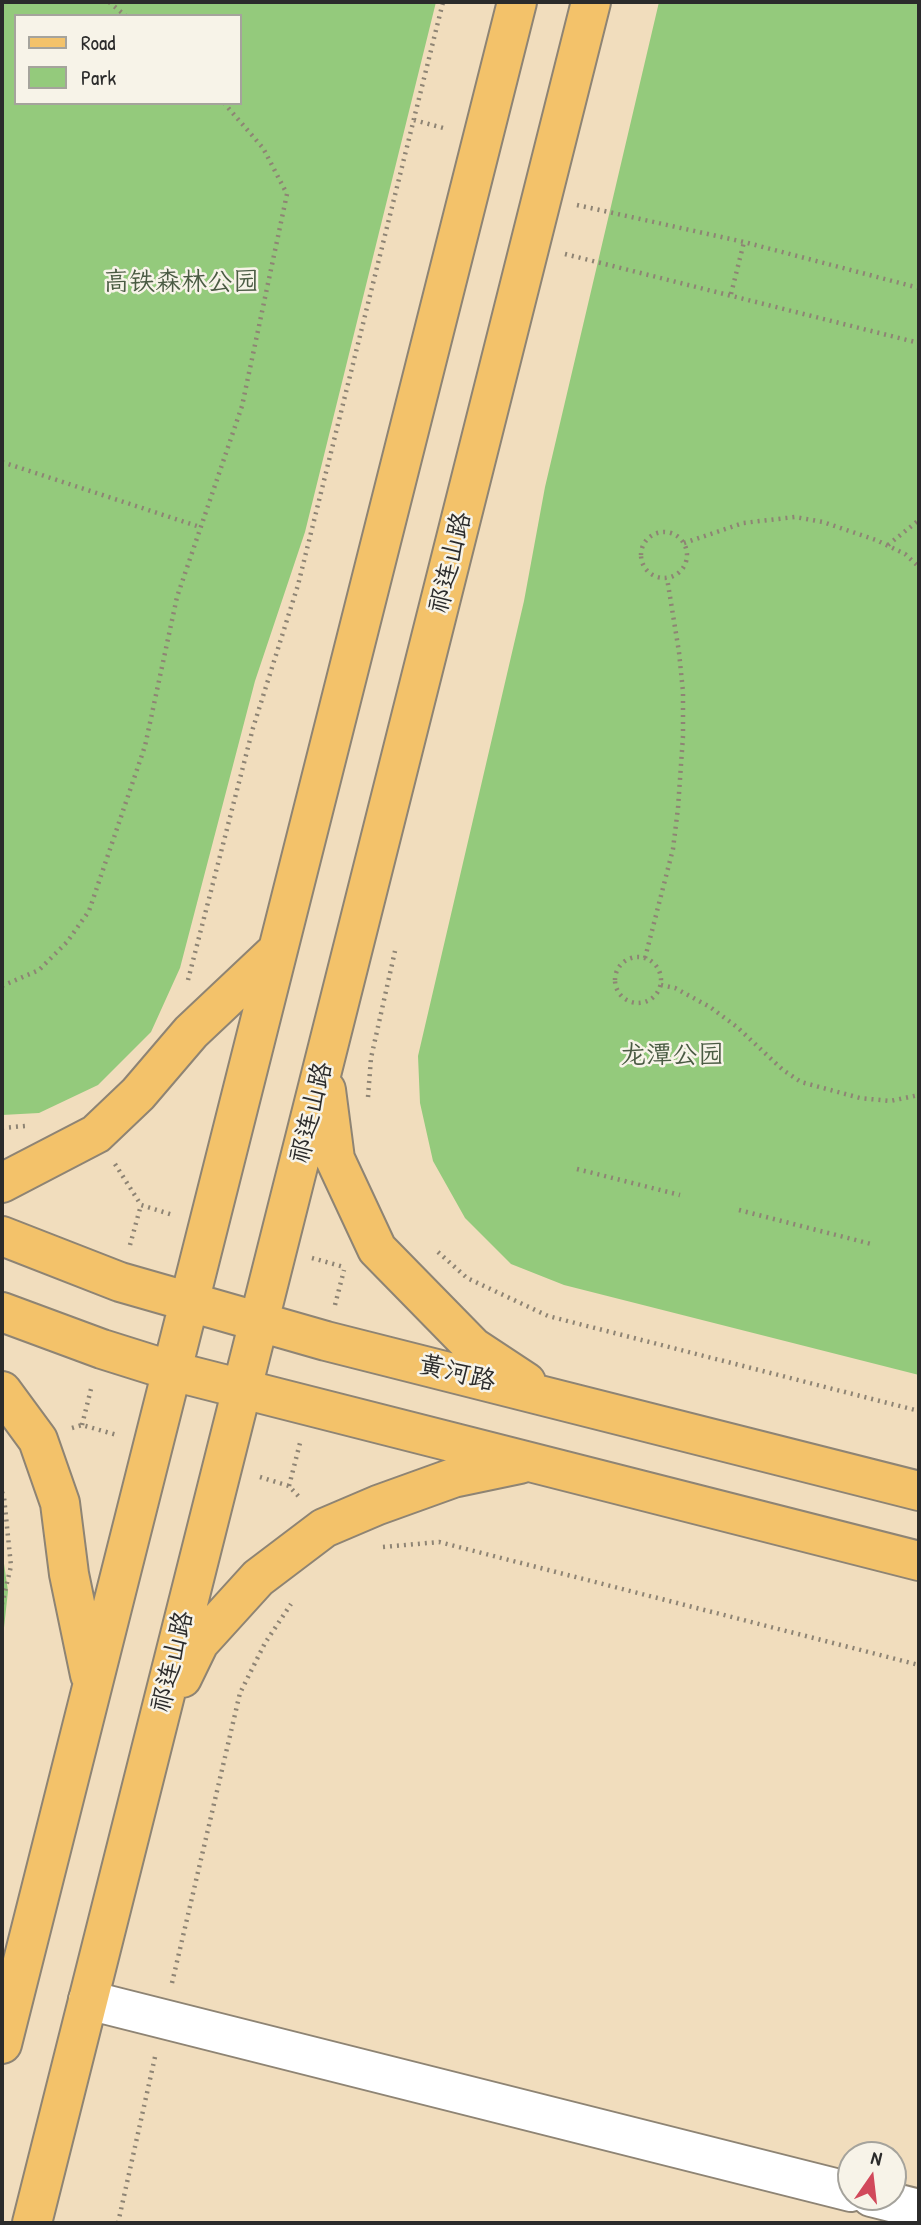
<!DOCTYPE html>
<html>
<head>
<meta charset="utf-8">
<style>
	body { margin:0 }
	#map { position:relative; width:921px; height:2225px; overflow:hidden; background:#f1ddbd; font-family:"Patrick Hand",sans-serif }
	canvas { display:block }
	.frame { position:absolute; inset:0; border:4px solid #2b2b2b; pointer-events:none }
	.legend { position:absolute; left:14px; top:14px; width:228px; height:91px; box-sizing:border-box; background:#f7f3e8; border:2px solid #a5a39c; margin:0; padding:9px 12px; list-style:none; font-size:21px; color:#2b2b2b }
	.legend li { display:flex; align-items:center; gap:14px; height:35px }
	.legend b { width:35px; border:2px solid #a5a39c }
	.north { position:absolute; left:837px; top:2141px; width:70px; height:70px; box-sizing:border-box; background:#f7f3e8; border:2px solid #a5a39c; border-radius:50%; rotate:14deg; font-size:19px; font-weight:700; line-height:28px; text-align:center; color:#2b2b2b }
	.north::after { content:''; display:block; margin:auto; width:24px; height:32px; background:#d1495b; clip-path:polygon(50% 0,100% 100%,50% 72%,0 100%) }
</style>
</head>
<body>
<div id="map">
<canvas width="921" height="2225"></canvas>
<div class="frame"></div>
<ul class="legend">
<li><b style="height:9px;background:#f3c26a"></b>Road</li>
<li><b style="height:19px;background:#94ca7c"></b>Park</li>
</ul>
<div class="north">N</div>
</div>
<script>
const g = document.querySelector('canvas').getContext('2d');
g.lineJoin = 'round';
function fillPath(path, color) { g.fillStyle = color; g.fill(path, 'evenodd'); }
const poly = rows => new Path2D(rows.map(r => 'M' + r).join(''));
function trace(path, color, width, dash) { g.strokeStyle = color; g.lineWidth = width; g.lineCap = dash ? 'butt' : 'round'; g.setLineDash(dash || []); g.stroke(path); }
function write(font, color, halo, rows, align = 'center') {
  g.font = font + ' "Patrick Hand","LXGW WenKai TC",sans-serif'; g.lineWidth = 5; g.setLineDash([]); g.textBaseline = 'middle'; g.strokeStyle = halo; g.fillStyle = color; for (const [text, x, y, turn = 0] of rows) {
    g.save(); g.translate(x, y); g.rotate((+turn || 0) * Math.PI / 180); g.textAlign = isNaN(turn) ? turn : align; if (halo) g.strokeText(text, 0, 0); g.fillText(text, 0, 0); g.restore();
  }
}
fillPath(poly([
	[2,2,436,2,305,532,255,681,180,968,151,1032,98,1085,39,1113,2,1115],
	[16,16,240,16,240,103,16,103],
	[659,2,919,2,919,1375,564,1285,511,1264,465,1218,433,1161,420,1103,418,1056,524,601,545,487],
	[2,1550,8,1591,2,1646]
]), '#94ca7c');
const minor = poly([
	[88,2000,851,2192],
	[871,2197,919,2209]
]);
const major = poly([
	[326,1090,335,1159,377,1249,473,1347,526,1382],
	[2,1183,96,1134,138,1094,191,1032,278,950],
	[2,1236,120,1282,326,1341,919,1491],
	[2,1312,102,1349,172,1371,919,1561],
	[2,1391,38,1440,60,1503,69,1574,90,1675],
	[182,1678,199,1643,258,1578,324,1528,378,1505,453,1478,520,1464],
	[2,2044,517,2],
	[32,2223,591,2]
]);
trace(minor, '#8e8474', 42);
trace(major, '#8e8474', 42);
trace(poly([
	[109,2,126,16],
	[414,120,447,129],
	[577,205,744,242,919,288],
	[565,254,919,343],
	[731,294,744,242],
	[2,462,200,527],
	'641 555a23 23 0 1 1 46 0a23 23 0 1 1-46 0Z',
	[684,543,743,523,795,517,823,522,876,540,905,554,919,567],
	[888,545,919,520],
	'615 980a23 23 0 1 1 46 0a23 23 0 1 1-46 0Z',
	[645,958,673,849,678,808,683,736,683,692,679,652,667,578],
	[188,980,253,728,298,585,443,2],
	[661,985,675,988,710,1007,737,1027,783,1070,801,1082,860,1098,890,1101,919,1095],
	[2,986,39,970,67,942,89,911,145,746,177,597,242,406,287,194,263,148,224,103],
	[368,1097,371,1058,395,951],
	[2,1128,25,1126],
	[115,1164,141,1205,173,1215],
	[577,1169,680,1195],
	[739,1210,871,1244],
	[130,1245,141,1205],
	[438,1252,467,1278,548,1316,919,1411],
	[312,1258,344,1267],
	[335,1305,344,1270],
	[82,1425,92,1385],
	[72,1428,82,1425,117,1435],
	[260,1477,289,1486,300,1498],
	[289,1486,300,1443],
	[2,1492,4,1497,11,1566,2,1604],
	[383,1547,439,1542,919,1665],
	[172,1983,240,1693,265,1643,291,1604],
	[118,2223,155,2057]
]), '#8e8474', 4.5, [2, 5]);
trace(minor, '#fff', 38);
trace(major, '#f3c26a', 38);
write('26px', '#4a5b43', '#f7f3e8', [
	["高铁森林公园",181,283],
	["龙潭公园",672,1056]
]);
write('26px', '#2b2b2b', '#f7f3e8', [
	["祁连山路",451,563,-76],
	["祁连山路",312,1113,-76],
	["黄河路",457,1374,14],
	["祁连山路",173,1662,-76]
]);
</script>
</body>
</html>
